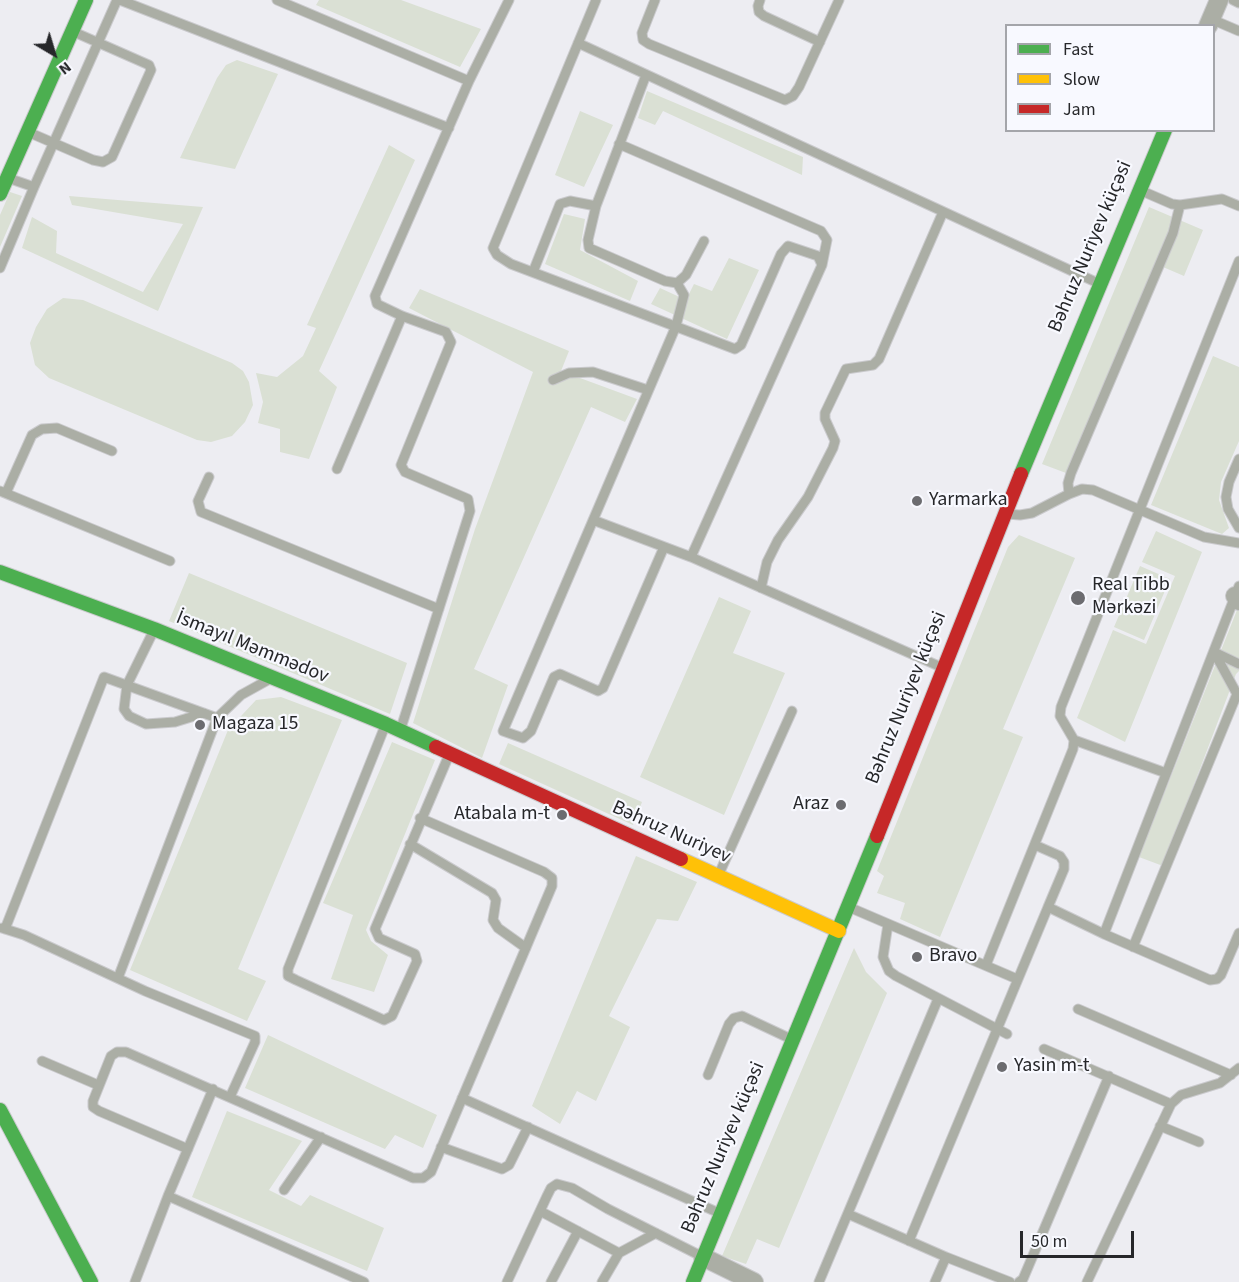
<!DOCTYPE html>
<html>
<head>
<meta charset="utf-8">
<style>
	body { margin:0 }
	#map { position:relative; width:1239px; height:1282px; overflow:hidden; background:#ededf2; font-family:"Source Sans 3",sans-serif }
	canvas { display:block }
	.legend { position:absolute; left:1005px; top:24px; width:210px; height:108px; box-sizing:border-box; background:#f8f9ff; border:2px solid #a4a5aa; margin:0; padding:8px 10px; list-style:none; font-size:18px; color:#26272a }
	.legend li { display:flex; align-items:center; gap:12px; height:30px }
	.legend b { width:30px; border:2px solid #a4a5aa }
	.north { position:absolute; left:24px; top:24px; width:60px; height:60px; -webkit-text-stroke:4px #f8f9ff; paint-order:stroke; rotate:142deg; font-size:16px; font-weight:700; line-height:24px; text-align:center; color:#26272a }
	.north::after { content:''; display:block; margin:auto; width:21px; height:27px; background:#26272a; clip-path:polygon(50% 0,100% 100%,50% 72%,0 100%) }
	.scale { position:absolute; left:1020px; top:1231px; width:114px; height:27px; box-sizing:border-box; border:3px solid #26272a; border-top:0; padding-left:8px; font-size:18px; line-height:21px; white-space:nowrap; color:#26272a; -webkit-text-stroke:4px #f8f9ff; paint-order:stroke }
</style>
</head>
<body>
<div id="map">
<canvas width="1239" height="1282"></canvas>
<ul class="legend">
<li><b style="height:8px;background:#4caf50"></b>Fast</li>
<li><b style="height:8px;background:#ffc107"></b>Slow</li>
<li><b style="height:8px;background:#c62828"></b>Jam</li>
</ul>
<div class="north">N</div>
<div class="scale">50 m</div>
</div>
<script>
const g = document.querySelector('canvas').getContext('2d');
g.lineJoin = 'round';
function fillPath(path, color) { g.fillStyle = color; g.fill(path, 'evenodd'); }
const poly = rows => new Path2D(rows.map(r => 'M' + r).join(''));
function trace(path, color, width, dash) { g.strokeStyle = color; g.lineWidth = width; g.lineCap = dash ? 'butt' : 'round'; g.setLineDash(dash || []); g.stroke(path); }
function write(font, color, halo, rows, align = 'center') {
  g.font = font + ' "Source Sans 3",sans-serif'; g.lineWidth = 4.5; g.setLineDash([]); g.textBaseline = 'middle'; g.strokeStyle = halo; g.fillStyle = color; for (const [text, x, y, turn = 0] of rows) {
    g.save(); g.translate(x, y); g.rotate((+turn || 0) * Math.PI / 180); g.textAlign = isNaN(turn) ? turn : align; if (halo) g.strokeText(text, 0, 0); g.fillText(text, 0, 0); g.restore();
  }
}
fillPath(poly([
	[319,0,401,0,481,29,460,67,316,5],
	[237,60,278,74,235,169,180,158,217,78,226,65],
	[647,91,803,157,802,175,663,111,655,125,638,118],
	[580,111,613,125,584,187,555,175],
	[389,145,415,160,319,371,337,387,309,459,280,452,280,429,258,423,263,402,256,373,277,377,303,356,316,328,307,325],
	[10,192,22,196,0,247,0,215],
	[69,196,203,207,158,311,22,248,32,217,57,231,56,253,143,292,183,224,72,205],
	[1149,207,1203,230,1184,276,1156,264,1066,473,1042,464],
	[564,214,585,219,580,250,638,281,630,301,545,264],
	[729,258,759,270,727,339,651,304,660,288,686,300,694,284,712,291],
	[420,289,569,351,561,371,637,399,625,422,591,407,474,669,508,685,482,758,413,723,475,529,533,372,409,308],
	[63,298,83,300,232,363,243,371,249,382,253,405,245,422,232,436,211,442,197,440,49,378,35,365,30,343,36,327,47,309],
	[1213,356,1239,367,1239,441,1221,482,1219,500,1229,528,1222,534,1151,505],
	[1156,531,1202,552,1125,742,1077,718,1113,630,1146,644,1175,576,1142,562],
	[1019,535,1075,558,1003,729,1023,737,940,937,900,919,905,903,877,893,884,876,877,871,1008,547],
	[1140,566,1170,579,1144,640,1114,627],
	[189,573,407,663,390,714,169,621],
	[719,597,751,611,733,653,785,673,724,815,640,777],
	[1239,605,1239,671,1236,674,1163,866,1139,857],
	[281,697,342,720,238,969,266,981,247,1021,130,970,228,730,256,700],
	[392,742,435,760,366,930,371,941,388,955,374,992,331,979,353,915,323,903],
	[508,743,642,802,633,825,499,764],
	[636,856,697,882,678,921,657,919,609,1016,630,1027,596,1101,577,1091,560,1124,532,1106],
	[854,948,866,972,887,993,779,1248,757,1239,746,1264,722,1256],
	[268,1035,437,1115,423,1148,395,1135,385,1149,245,1088],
	[227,1111,302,1141,269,1190,301,1206,310,1195,384,1228,367,1271,192,1197]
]), '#dae0d4');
const lane = poly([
	[120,0,449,128],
	[277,0,469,81],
	[596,0,493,248,497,255,511,264,735,349,741,345,781,254,788,246,818,256,822,265,691,557],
	[655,0,642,33,643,40,649,44,785,100,793,96,799,87,839,0],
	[760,0,758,6,759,12,764,16,820,42],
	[1233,0,1239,3],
	[1211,19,1239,31],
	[578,43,1100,284],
	[28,132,93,160,103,162,112,157,151,70,149,65,74,32],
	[619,144,821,231,827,240,822,265],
	[8,178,34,187],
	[1142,191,1172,204,1180,205,1222,199,1239,206],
	[596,206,588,240,589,248,665,281,677,283,686,275,704,241],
	[0,268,34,187,117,0],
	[533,272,560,204,570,201,596,206,646,75],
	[553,380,569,373,593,372,648,390],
	[1239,459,1229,482,1226,497,1228,509,1239,528],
	[337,469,402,316],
	[209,477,198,501,201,512,439,609],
	[0,491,170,561],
	[6,493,32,435,42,429,57,428,112,451],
	[1069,494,1068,483,1071,473,1173,233,1180,205],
	[1007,514,1020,515,1032,513,1069,494,1082,489,1093,490,1204,537,1239,543],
	[593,520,691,557,941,667],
	[664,547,603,688,598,691,560,674,554,677,531,731,523,738,503,731,676,326,684,295,677,283],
	[761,588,767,562,778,540,808,497,833,448,835,441,825,419,825,413,846,369,873,365,879,359,943,212],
	[153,632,127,685,124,709,129,716,146,724,175,722,204,713],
	[1214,652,1239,664],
	[385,726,288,969,288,976,296,980,384,1020,392,1016,417,961,415,954,379,938,375,929,449,755],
	[401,728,470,511,468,499,405,472,401,465,451,342,446,332,402,316,377,304,375,296,469,81,509,0],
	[1074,740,1166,773],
	[410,844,492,893,496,900,493,920,498,928,526,948],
	[1035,845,1060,856,1064,862,1064,869,1048,907],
	[719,874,792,711],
	[851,908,1017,979],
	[888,924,883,957,889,971,896,976,1007,1034],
	[2,928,24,935,145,991,255,1036,255,1042,230,1097],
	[5,929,104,677,217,718],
	[1104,934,1239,586],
	[1133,947,1237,694,1214,652],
	[986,965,1073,749,1074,740,1060,716,1061,707,1239,261],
	[118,978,217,718,241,695,268,680],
	[1078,1009,1231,1075],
	[1044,1049,1171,1104],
	[42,1061,98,1085],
	[708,1075,729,1024,734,1018,742,1016,791,1039],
	[462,1098,719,1213],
	[1160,1126,1199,1142],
	[441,1147,502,1169,509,1165,528,1127],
	[188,1149,99,1111,93,1107,93,1101,111,1056,117,1052,126,1052,413,1178,423,1178,431,1172,552,886,552,878,544,872,420,818],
	[284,1190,321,1137],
	[168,1196,364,1282],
	[540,1211,619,1253],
	[848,1214,946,1257,1010,1282],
	[909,1241,1048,907,1104,934,1210,980,1217,979,1221,975,1239,933],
	[135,1282,168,1196,213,1089],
	[507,1282,547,1196,551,1188,557,1184,572,1188,608,1209,701,1256],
	[551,1282,578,1231],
	[602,1282,619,1253,656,1233],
	[819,1282,938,999],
	[935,1282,946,1257],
	[1019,1282,1023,1279,1109,1076],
	[1087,1282,1171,1104,1181,1095,1220,1083,1239,1068]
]);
const street = poly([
	[1208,26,1219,0],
	[1235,596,1239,601],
	[703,1257,754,1282]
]);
const fast = poly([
	[0,194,86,0],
	[1021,474,1165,130],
	[0,572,154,629,386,724,436,747],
	[0,1110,91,1282],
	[693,1282,877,836]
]);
const slow = poly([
	[681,859,839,931]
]);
const jam = poly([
	[436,747,681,859],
	[877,836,1021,474]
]);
trace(lane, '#cacacd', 11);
trace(street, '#cacacd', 20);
trace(fast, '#cacacd', 16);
trace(slow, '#cacacd', 16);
trace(jam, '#cacacd', 16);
trace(lane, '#abaea5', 9);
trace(street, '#abaea5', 18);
trace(fast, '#4caf50', 14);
trace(slow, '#ffc107', 14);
trace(jam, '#c62828', 14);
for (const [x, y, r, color] of [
	[917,501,6,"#6c6c70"],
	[1078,598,8,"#6c6c70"],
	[200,725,6,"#6c6c70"],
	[841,805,6,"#6c6c70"],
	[562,815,6,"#6c6c70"],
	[917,957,6,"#6c6c70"],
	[1002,1067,6,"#6c6c70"]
]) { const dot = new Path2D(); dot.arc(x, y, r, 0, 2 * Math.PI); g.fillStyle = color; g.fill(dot); trace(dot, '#f8f9ff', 2); }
write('20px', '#26272a', '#f8f9ff', [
	["Bəhruz Nuriyev küçəsi",1091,247,-67],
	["İsmayıl Məmmədov",252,648,22],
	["Bəhruz Nuriyev küçəsi",907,698,-68],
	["Bəhruz Nuriyev",671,833,24],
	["Bəhruz Nuriyev küçəsi",724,1148,-67]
]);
write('20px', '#26272a', '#f8f9ff', [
	["Yarmarka",929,501],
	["Real Tibb",1092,586],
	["Mərkəzi",1092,609],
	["Magaza 15",212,725],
	["Araz",829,805,"right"],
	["Atabala m-t",550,815,"right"],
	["Bravo",929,957],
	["Yasin m-t",1014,1067]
], 'left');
</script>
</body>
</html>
